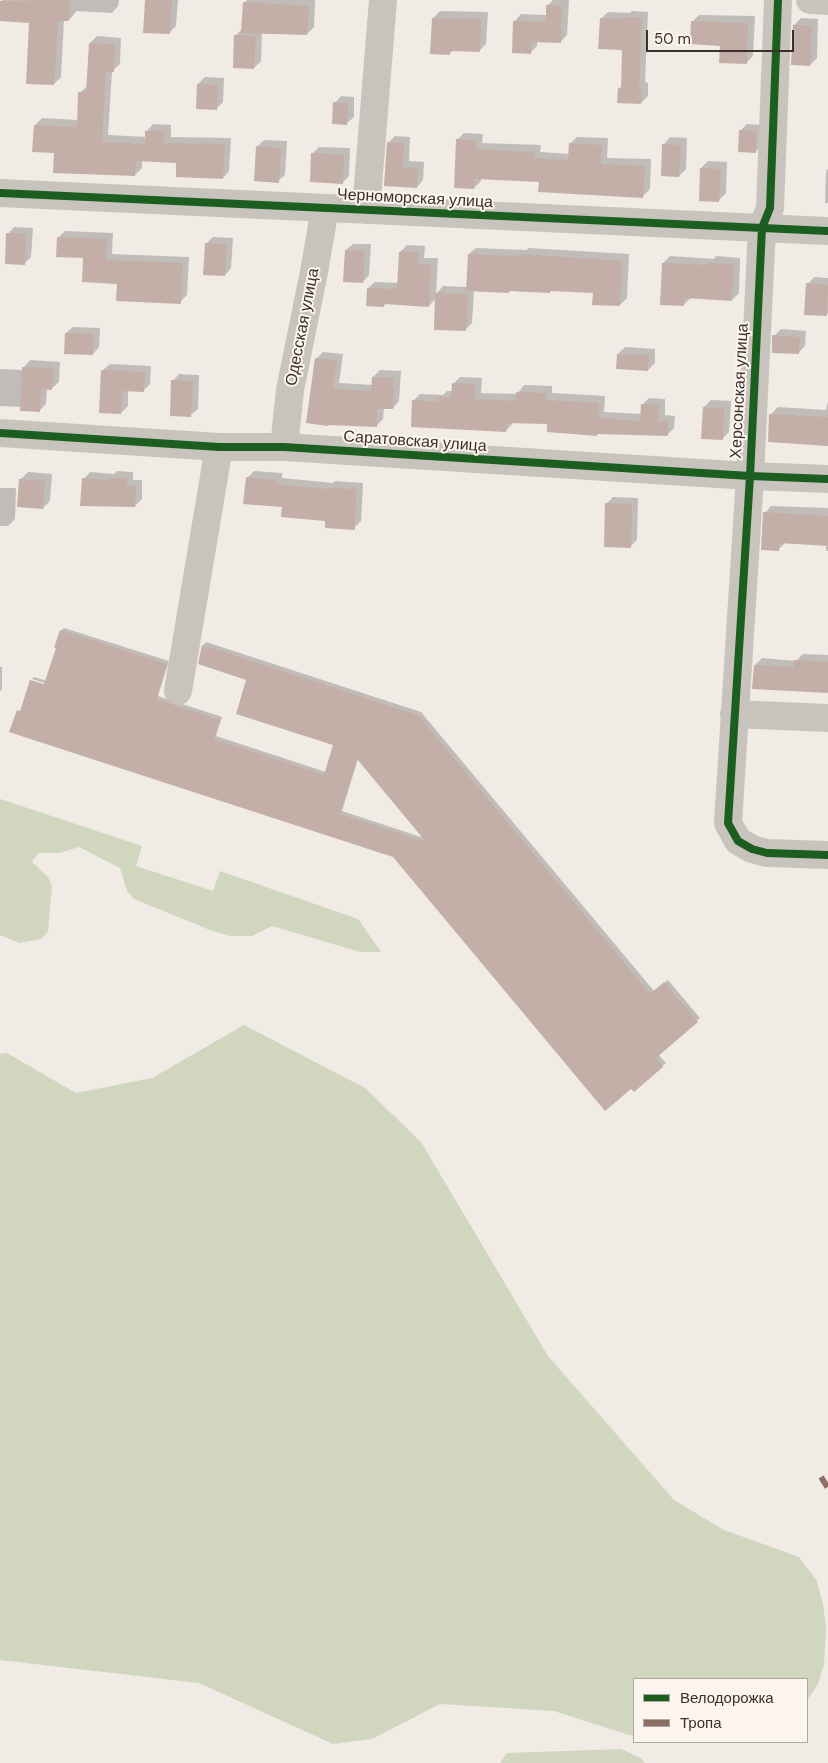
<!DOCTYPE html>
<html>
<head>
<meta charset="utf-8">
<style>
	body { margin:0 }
	#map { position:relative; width:828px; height:1763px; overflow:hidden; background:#f0ebe5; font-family:"DM Sans",sans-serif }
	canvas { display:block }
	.legend { position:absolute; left:633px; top:1678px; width:175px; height:65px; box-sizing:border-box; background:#fbf5ee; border:1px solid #aea6a0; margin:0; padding:6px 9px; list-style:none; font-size:15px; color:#3b302b }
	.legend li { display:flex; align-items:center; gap:10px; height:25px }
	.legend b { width:25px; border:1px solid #aea6a0 }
	.scale { position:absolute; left:646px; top:30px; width:148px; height:22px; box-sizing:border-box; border:2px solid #3b302b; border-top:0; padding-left:6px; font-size:15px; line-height:18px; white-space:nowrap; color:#3b302b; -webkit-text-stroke:4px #fbf5ee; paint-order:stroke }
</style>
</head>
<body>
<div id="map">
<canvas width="828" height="1763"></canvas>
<ul class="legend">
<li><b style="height:6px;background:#1b5e20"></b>Велодорожка</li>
<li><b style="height:6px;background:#8d6e63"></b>Тропа</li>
</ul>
<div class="scale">50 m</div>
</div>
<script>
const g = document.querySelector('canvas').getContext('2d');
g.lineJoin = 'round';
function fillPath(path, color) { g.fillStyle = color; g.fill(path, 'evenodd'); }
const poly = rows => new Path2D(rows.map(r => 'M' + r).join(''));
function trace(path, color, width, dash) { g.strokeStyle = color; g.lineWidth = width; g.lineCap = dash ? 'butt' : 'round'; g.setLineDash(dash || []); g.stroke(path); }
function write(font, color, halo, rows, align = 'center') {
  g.font = font + ' "DM Sans",sans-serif'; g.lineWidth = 4; g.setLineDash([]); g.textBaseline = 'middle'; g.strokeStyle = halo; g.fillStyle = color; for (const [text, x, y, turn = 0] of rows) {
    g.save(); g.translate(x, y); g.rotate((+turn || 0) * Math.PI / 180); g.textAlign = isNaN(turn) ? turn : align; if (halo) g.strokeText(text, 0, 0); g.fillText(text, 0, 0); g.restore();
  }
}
fillPath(poly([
	[0,799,142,846,136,866,213,891,220,871,358,919,381,952,360,952,272,926,252,936,230,936,210,930,134,899,127,891,120,868,79,847,59,853,38,853,32,862,48,877,52,886,48,931,41,939,20,943,0,935],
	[244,1025,365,1088,421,1142,548,1356,674,1500,724,1530,799,1557,817,1581,823,1604,826,1629,824,1665,818,1684,808,1699,807,1700,807,1679,634,1679,634,1735,629,1735,554,1711,440,1704,372,1739,333,1744,199,1683,0,1660,0,1054,7,1053,76,1093,152,1078],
	[621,1749,641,1758,645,1763,500,1763,507,1753]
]), '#d1d6bf');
fillPath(poly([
	[2,0,119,0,118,6,112,13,76,11,75,13,69,20,64,20,61,77,54,84,30,21,0,20],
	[146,0,178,0,176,26,169,33],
	[247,0,315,0,314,27,307,34,262,32,261,61,254,68,235,36,243,28,244,3],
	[553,0,569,0,567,35,560,42,537,41,537,46,530,53,515,21,521,14,547,15,548,5],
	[440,11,488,12,486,44,479,51,454,50,449,54,433,18],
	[632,11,648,12,645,82,648,83,648,96,641,103,619,89,622,85,624,49,601,19,608,12,630,13],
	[699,15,755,16,753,56,746,63,692,22],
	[801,18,818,19,817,58,810,65,794,25],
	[97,36,121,38,120,64,112,71,108,135,146,137,147,131,153,124,171,125,171,137,231,138,229,171,223,178,178,162,142,160,142,168,135,175,55,152,35,125,42,118,78,120,79,93,88,86,90,43],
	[205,77,224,78,223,102,216,109,198,84],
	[341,96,354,97,354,117,347,123,335,103],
	[747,124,763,125,762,145,755,152,740,131],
	[464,133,483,134,482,143,541,145,540,152,569,154,570,144,577,137,608,138,607,158,651,159,650,189,643,196,540,181,481,178,481,181,474,188,457,140],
	[395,136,410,137,409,161,424,162,423,180,417,187,385,185,388,143],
	[670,137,687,138,686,169,679,176,664,144],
	[264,140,287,141,285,175,278,181,257,147],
	[319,147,350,148,349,176,342,183,312,154],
	[708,161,727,162,726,193,719,200,701,168],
	[828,169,828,203,825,203,826,171],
	[14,227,33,228,31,257,24,264,8,234],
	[65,231,113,233,112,254,189,257,187,295,180,302,118,282,58,238],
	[213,237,233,238,231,268,225,275,206,244],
	[353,244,371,244,369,275,363,282,346,250],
	[407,245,425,246,424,258,438,258,436,294,443,286,467,287,469,254,476,248,527,250,528,248,629,254,627,298,620,305,594,292,552,290,550,292,474,290,472,323,465,330,436,298,429,306,386,303,384,306,368,288,375,282,399,283,400,252],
	[670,256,714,259,716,256,740,258,739,293,732,300,691,298,684,304,663,263],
	[814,277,828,278,828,313,826,315,808,284],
	[73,327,100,328,99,347,93,354,66,333],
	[781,329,806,331,805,346,798,353,774,336],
	[625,347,655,349,655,363,648,370,618,354],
	[323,352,343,354,339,383,373,385,373,377,380,370,401,371,399,401,393,408,384,408,383,419,376,426,329,423,317,358],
	[30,360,60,362,59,382,52,388,47,388,46,404,39,411,22,407,0,406,0,369,23,370,24,367],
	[110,364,151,366,150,384,143,391,128,390,128,406,121,413,103,370],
	[179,374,199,375,198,409,191,415,173,381],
	[460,377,482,378,481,393,517,394,524,385,552,386,552,393,605,396,604,412,642,414,642,405,649,398,665,399,665,415,675,416,674,428,667,435,598,433,597,435,549,423,513,422,512,424,506,431,413,401,420,394,443,395,447,391,453,391,453,384],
	[711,400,731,401,729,432,722,439,704,407],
	[828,402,828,445,771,414,778,407,826,410],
	[117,471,133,472,133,480,142,480,142,499,135,506,84,479,90,472,114,474],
	[254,471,282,473,282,478,333,483,335,481,363,483,361,521,354,528,283,506,247,478],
	[28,472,52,474,50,501,43,508,21,479],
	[0,488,16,488,15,519,8,526,0,526],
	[613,497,638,498,637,540,630,547,606,504],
	[771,506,828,508,828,551,826,551,826,545,785,543,778,550,765,513],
	[64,628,169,661,158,696,222,717,216,736,326,772,335,745,203,645,206,642,421,712,654,991,668,980,700,1018,658,1054,666,1063,634,1090,394,856,50,688,51,685,32,679,34,677,47,681,61,631],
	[358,759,424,838,342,811],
	[803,654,828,655,828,692,755,665,762,658,796,661],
	[0,667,2,667,2,689,0,691]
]), '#0003');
fillPath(poly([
	[70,0,69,21,58,21,54,85,26,84,29,23,0,21,0,1],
	[145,0,172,0,170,34,143,33],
	[243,2,309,6,307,35,241,33],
	[546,5,562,6,561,43,531,42,531,54,512,53,513,21,546,22],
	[624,17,642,18,639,89,642,89,641,104,617,103,618,88,621,88,622,50,598,49,600,18,624,19],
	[432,18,481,19,480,52,450,51,450,55,430,54],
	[691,21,748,23,747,64,719,63,720,46,690,44],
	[793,25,812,26,810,66,791,65],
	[234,35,256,36,254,69,233,68],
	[89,43,115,44,114,72,106,72,102,142,145,144,145,131,165,131,164,143,225,144,223,179,176,177,176,163,136,161,135,176,53,173,54,153,32,152,34,125,77,127,78,92,86,92],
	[197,84,218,85,217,110,196,109],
	[333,102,348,103,347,125,332,124],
	[739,130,756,131,756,153,738,152],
	[456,139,477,140,476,149,534,152,534,158,568,160,569,143,602,145,601,164,645,166,643,198,538,192,539,182,475,179,474,189,454,188],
	[387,142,404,143,403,168,418,168,417,188,384,186],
	[662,144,681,145,679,177,661,176],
	[256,146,281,148,279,183,254,181],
	[311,153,344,155,343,184,310,182],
	[700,168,721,169,719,202,699,201],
	[6,233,26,234,25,265,5,264],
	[57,237,107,239,106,260,183,263,181,304,116,301,117,284,82,282,83,258,56,257],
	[205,243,227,244,225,276,203,275],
	[345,250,365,251,363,283,343,282],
	[399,252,418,252,418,264,431,265,429,307,384,304,384,307,366,306,367,288,397,289],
	[468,254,520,256,520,254,622,261,620,306,592,305,593,293,550,291,550,293,509,291,509,293,466,291],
	[662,263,708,265,708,263,734,264,732,301,685,298,684,306,660,305],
	[806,283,828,285,827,316,804,315],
	[435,293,468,294,466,331,434,330],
	[65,333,94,334,93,355,64,354],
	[772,335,800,337,799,354,772,353],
	[617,354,649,355,648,371,616,369],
	[315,358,337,361,333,389,371,391,372,377,394,378,393,409,377,409,377,427,328,425,328,426,306,423],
	[22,367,54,368,52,390,41,389,40,412,20,411],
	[101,370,145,372,144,392,122,391,121,414,99,413],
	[171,380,193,381,191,417,170,416],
	[452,383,475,384,475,399,515,401,516,392,546,393,546,400,599,403,598,418,640,421,641,404,659,405,658,422,668,422,668,436,597,434,597,436,547,432,547,424,507,423,506,432,411,427,412,400,439,402,439,397,451,398],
	[703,407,724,408,723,440,701,439],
	[769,414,828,417,828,446,768,442],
	[246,477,276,480,275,484,327,489,327,488,356,489,355,530,325,528,325,521,281,517,282,507,243,504],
	[82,478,109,480,109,478,127,478,127,486,136,486,135,507,80,506],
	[19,479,45,481,43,509,17,507],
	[605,503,632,504,631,548,604,547],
	[763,512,828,516,828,546,779,543,779,551,761,550],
	[60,630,167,664,156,699,220,720,214,739,324,775,333,745,236,714,246,680,198,664,202,645,418,715,650,994,664,982,698,1022,656,1058,663,1067,634,1092,631,1089,605,1111,393,857,9,732,17,710,20,711,30,680,44,684,56,648,54,648],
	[357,759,426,842,340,814],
	[794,660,828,662,828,693,752,689,754,665,794,667]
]), '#c3afa7');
trace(poly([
	[778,0,770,208,762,228,750,476,728,823,738,841,752,849,767,853,828,855],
	[810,0,828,1],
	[0,193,828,231],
	[366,210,383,0],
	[0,433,219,447,284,447,750,476,828,479],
	[284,447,290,390,314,272,325,208],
	[178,691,219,447],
	[734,714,828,718]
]), '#c9c3be', 28);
trace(poly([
	[821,1477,828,1488]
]), '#8d6e63', 6, [12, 6]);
trace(poly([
	[778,0,770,208,762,228,750,476,728,823,738,841,752,849,767,853,828,855],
	[0,193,828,231],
	[0,433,219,447,284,447,750,476,828,479]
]), '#1b5e20', 8);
write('16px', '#3b302b', '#fbf5ee', [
	["Черноморская улица",415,199,3],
	["Одесская улица",303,327,-79],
	["Херсонская улица",740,391,-87],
	["Саратовская улица",415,442,4]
]);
</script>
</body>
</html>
